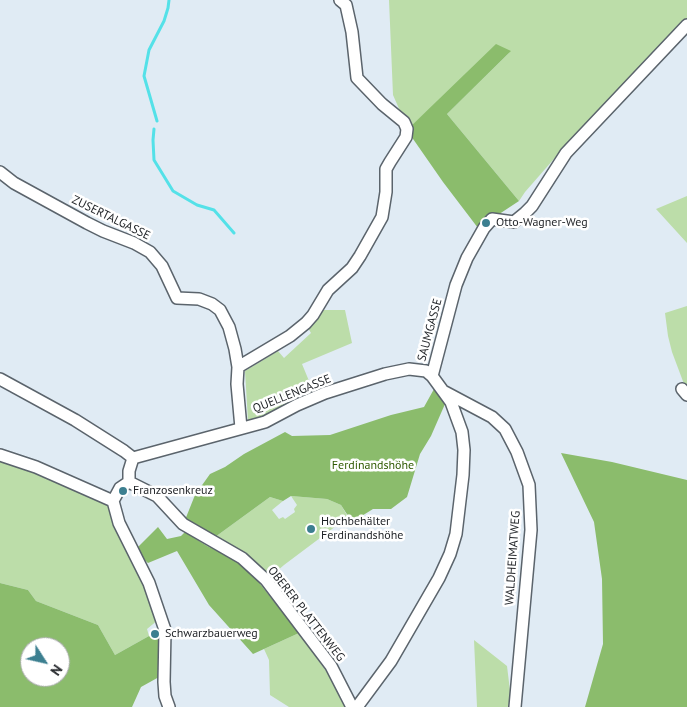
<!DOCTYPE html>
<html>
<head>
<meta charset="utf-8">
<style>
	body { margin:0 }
	#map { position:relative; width:687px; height:707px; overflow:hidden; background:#e0ebf4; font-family:"PT Sans",sans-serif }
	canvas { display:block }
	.north { position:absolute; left:20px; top:637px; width:50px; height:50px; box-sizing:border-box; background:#fff; border:1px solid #a5a7a8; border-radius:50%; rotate:125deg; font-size:14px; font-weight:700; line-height:20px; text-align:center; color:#1f2226 }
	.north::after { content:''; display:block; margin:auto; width:18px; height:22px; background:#3c7f90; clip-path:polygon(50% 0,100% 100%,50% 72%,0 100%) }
</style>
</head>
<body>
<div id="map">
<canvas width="687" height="707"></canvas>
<div class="north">N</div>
</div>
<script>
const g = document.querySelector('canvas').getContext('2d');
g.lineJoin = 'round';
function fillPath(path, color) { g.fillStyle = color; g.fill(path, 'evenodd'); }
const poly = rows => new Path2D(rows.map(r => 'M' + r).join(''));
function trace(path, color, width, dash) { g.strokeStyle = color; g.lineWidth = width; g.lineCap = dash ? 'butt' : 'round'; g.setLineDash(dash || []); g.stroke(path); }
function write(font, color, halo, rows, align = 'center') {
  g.font = font + ' "PT Sans",sans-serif'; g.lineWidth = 5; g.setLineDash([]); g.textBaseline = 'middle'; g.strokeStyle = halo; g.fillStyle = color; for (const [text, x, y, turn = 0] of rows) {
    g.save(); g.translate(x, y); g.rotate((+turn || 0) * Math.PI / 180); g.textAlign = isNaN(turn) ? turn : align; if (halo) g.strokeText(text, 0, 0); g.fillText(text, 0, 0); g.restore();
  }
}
fillPath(poly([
	[389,0,687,0,687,18,633,77,581,128,525,192,519,201,447,114,510,52,436,104,408,129,393,95],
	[687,196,687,243,656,209],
	[687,306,687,392,672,352,668,336,665,313],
	[323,310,345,310,352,343,302,364,314,393,274,412,248,421,245,371,278,351,284,358,311,333,308,328],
	[0,460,18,465,109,506,148,589,158,620,147,629,149,636,115,655,98,625,36,601,28,590,0,583],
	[291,496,327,499,341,505,348,517,284,565,268,579,264,588,253,575,185,532,211,540,270,497,283,501,272,510,279,519,283,517,285,519,295,512,294,509,297,505],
	[299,633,331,678,345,707,289,707,270,695,269,660,264,649],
	[474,640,507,666,512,707,477,707]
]), '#bcdda9');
fillPath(poly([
	[496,44,511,51,447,114,519,201,478,228,443,182,411,136,408,129],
	[434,389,445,404,431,436,420,454,407,497,391,509,373,509,352,522,341,505,327,499,291,496,283,501,270,497,211,540,185,520,195,495,210,474,225,467,244,454,285,432,292,436,330,435,391,415,424,407],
	[561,453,612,462,687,480,687,707,585,707,603,644,602,579,594,522],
	[158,527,167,539,181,536,185,532,207,546,233,559,253,575,299,633,253,654,209,605,177,551,148,563,141,557,137,548],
	[0,583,28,590,36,601,98,625,115,655,149,636,154,639,162,635,159,677,141,687,132,707,0,707],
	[30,647,60,647,60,677,30,677]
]), '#8bbc6c');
trace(poly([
	[157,121,144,76,149,50,164,21,168,8,169,0],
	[154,129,153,140,154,160,173,191,197,205,214,210,234,233]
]), '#54e1e8', 3);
const minor = poly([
	[0,172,14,183,87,223,103,231,134,243,150,252,162,266,177,298,199,299,212,304,220,310,229,327,235,349,238,367,237,384,241,428],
	[238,367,290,336,306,323,313,315,328,290,352,268,360,256,382,217,386,192,386,169,390,162,406,137,407,129,404,122,382,104,357,78,352,32,346,5,340,0],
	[432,376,456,285,467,258,484,228,492,219,514,222,525,213,532,206,566,153,687,25],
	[0,379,75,420,124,451,133,458],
	[682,389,687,395],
	[445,392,492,417,505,429,517,452,529,485,531,530,515,707],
	[0,455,36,467,113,501],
	[133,458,265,422,297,405,325,393,385,374,409,369,426,371,432,376,451,402,462,432,464,450,463,475,456,534,450,554,439,578,391,661,357,707],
	[129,482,157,496,183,524,242,558,266,580,331,666,352,707],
	[129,482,129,471,133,458],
	[113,501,119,523,149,583,165,630,164,682,165,696,169,707],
	[113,501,120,488,129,482]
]);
trace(minor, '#5b646c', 14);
trace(minor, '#fff', 11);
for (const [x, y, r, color] of [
	[486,223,5,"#3c7f90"],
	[123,491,5,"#3c7f90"],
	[311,529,5,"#3c7f90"],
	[155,634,5,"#3c7f90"]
]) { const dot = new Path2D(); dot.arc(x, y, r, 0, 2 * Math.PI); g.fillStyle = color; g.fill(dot); trace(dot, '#fff', 2); }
write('12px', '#1f2226', '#fff', [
	["ZUSERTALGASSE",111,218,26],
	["SAUMGASSE",430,330,-75],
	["QUELLENGASSE",292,394,-22],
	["WALDHEIMATWEG",513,558,-86],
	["OBERER PLATTENWEG",306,614,52]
]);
write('12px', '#1f2226', '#fff', [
	["Otto-Wagner-Weg",496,223],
	["Franzosenkreuz",133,491],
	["Hochbehälter",321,522],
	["Ferdinandshöhe",321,536],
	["Schwarzbauerweg",165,634]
], 'left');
write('12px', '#305b03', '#fff', [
	["Ferdinandshöhe",373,466]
]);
</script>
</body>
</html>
